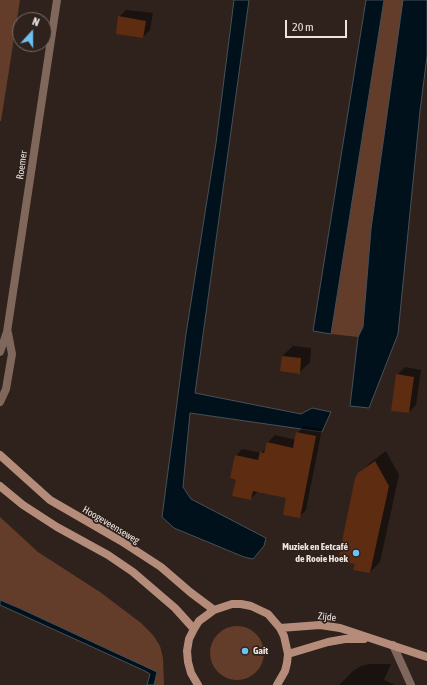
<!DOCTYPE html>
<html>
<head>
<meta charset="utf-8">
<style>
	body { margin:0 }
	#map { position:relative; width:427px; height:685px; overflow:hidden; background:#2f221c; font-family:"Asap Condensed",sans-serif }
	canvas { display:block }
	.north { position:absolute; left:12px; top:12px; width:40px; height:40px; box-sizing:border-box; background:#2f221c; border:1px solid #7b6f6a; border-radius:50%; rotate:21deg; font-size:11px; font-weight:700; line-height:16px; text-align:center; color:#ece3df }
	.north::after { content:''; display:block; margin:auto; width:14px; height:18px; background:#6dc2f3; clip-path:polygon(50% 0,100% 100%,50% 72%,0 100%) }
	.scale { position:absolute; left:285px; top:20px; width:62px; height:18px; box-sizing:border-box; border:2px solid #ece3df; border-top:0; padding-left:5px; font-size:12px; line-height:14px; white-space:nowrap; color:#ece3df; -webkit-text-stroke:3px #2f221c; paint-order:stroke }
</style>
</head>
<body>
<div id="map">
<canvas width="427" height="685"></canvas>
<div class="north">N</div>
<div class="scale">20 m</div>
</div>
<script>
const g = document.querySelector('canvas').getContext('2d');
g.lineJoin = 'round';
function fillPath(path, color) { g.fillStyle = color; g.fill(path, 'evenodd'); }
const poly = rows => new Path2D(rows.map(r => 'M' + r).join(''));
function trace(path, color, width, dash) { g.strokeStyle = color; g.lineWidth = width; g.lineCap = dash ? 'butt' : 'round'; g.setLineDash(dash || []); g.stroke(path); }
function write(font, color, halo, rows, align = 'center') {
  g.font = font + ' "Asap Condensed",sans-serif'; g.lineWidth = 3.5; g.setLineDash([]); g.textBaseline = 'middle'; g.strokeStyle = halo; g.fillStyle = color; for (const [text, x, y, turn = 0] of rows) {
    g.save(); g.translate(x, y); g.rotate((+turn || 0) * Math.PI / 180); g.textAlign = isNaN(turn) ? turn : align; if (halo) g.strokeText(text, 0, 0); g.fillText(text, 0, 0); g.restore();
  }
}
fillPath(poly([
	[0,0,20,0,1,121,0,121],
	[384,0,403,0,371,229,363,327,358,337,331,334],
	[0,517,38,552,100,592,141,623,153,635,160,646,163,658,164,685,154,685,157,672,19,608,0,600],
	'210 653a27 27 0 1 1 54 0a27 27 0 1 1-54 0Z'
]), '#643c2a');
const water = poly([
	[234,0,249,0,195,393,301,414,312,408,331,412,322,432,190,413,183,487,191,499,266,538,264,546,253,559,244,557,174,528,162,517,186,334,216,143,234,0],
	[366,0,384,0,331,334,313,331,366,0],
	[403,0,427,0,427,56,420,111,398,334,369,408,350,406,358,337,363,327,371,229,403,0],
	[0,600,19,608,157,672,154,685,147,685,150,674,145,671,0,605,0,600]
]);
fillPath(water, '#01111c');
trace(water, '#485056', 1);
fillPath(poly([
	[126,10,153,13,150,30,143,37,119,17],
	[293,346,311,348,310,362,299,373,282,356],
	[405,367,421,370,416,405,409,412,397,375],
	[304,426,322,429,306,510,299,517,288,497,258,491,251,499,236,456,242,449,261,453,267,447,268,442,275,435,296,440,297,433],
	[386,451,399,475,380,562,370,572,356,563,359,474,370,463],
	[370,664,391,664,384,680,395,685,339,685,353,671,361,666]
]), '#0007');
fillPath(poly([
	[118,16,146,21,143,38,116,34],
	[282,356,301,358,300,374,280,371],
	[396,374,414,377,409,413,391,411],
	[296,432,316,436,300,518,283,515,286,498,253,491,251,500,232,496,236,480,230,478,235,455,258,460,260,452,264,453,267,442,293,448],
	[375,461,389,486,370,573,353,570,355,564,338,561,355,478,358,473]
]), '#5e2c11');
trace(poly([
	[393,645,411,685]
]), '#80675b', 8);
trace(poly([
	[0,352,7,332,57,0],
	[0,402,6,389,12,354,8,333]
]), '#80675b', 8);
trace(poly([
	[0,455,50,500,121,541,161,567,190,592,214,610],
	[0,486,23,505,57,527,108,555,133,572,175,608,194,629],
	[280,628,320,625,340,628,427,657],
	[288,654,328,642,345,639,364,639],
	[198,685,191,673,188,662,187,651,189,639,194,629,199,621,214,610,232,604,241,604,251,606,268,614,280,628,284,636,288,654,287,663,285,671,277,685]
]), '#b48c79', 8);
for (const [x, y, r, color] of [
	[356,553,4,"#6dc2f3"],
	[245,651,4,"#6dc2f3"]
]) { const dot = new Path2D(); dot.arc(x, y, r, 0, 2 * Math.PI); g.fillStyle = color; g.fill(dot); trace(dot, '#2f221c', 1.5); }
write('10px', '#ece3df', '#2f221c', [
	["Roemer",22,165,-82],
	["Hoogeveenseweg",111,525,31],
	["Zijde",327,617,7]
]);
write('bold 10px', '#ece3df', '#2f221c', [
	["Muziek en Eetcafé",348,547],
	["de Rooie Hoek",348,559],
	["Gait",253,651,"left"]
], 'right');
</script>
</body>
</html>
